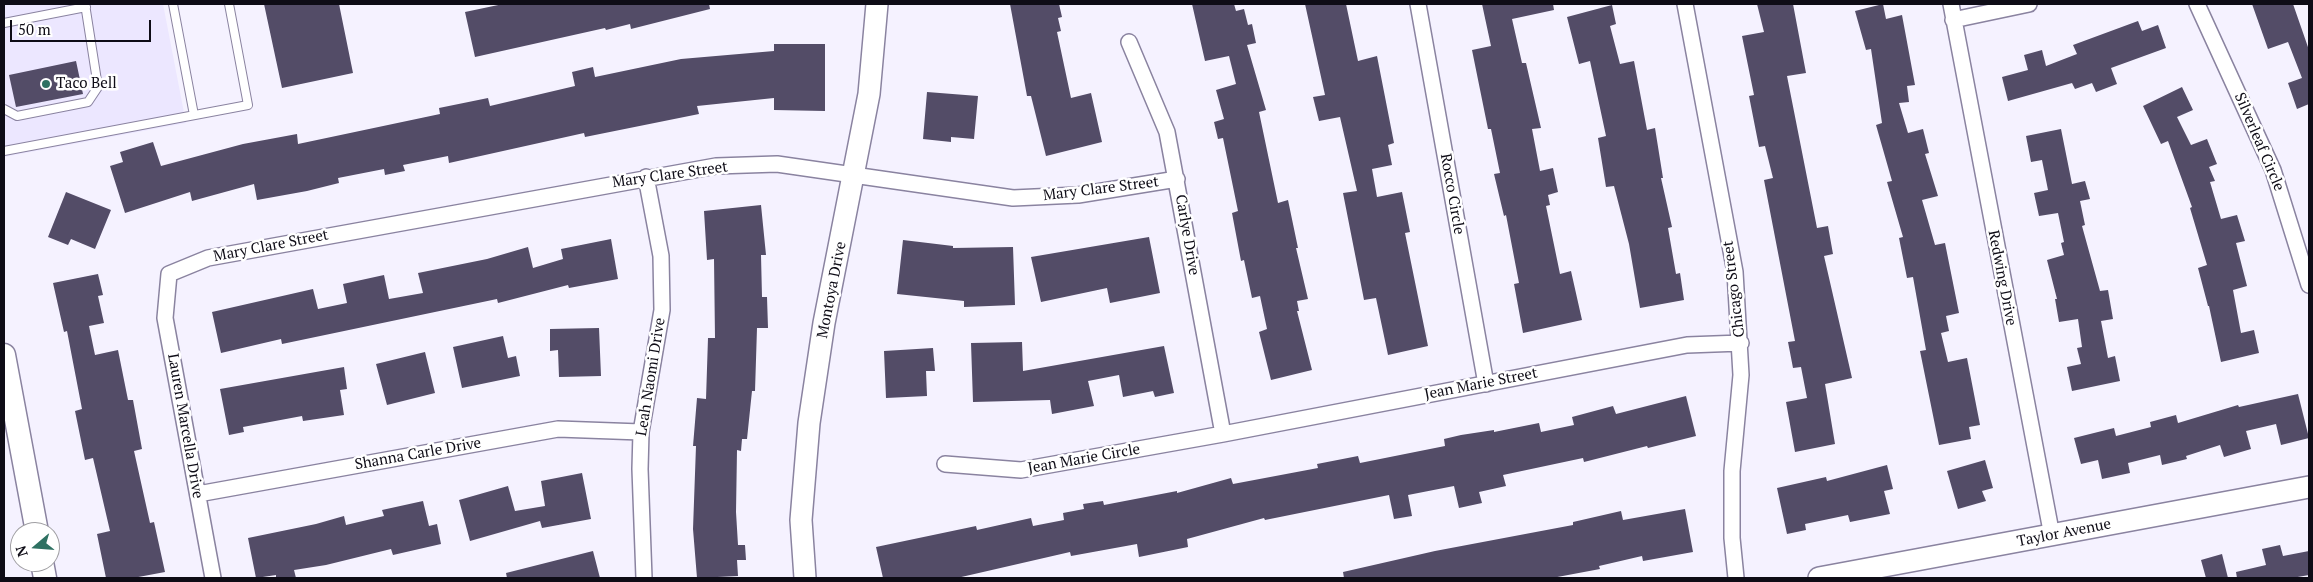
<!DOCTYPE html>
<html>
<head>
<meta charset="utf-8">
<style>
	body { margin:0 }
	#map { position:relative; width:2313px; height:582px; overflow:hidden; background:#f5f2ff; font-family:"PT Serif",serif }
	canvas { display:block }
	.frame { position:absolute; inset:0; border:5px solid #0e0c16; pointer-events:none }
	.north { position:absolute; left:10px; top:522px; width:50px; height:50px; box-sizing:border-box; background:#fff; border:1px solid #9f9ea2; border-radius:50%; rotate:252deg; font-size:14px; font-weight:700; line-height:20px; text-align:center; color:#0e0c16 }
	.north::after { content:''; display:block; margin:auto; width:18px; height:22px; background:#2e7162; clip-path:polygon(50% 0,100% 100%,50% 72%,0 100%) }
	.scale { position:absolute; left:10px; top:20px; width:141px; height:22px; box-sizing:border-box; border:2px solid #0e0c16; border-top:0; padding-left:6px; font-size:15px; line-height:18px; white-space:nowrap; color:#0e0c16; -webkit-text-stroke:4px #fff; paint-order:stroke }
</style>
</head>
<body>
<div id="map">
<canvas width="2313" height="582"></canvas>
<div class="frame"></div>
<div class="north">N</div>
<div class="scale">50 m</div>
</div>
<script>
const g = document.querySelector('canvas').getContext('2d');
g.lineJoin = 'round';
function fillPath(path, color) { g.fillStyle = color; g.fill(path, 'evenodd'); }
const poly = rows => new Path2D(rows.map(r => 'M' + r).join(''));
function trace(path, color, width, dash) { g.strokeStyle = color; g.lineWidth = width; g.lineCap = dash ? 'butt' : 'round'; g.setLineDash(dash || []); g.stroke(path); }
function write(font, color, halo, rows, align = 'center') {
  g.font = font + ' "PT Serif",serif'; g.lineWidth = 5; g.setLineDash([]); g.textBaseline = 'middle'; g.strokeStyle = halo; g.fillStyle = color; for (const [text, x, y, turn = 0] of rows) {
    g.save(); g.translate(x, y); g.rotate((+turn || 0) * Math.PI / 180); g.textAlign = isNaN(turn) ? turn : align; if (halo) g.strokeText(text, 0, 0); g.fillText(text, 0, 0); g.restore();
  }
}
fillPath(poly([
	[4,4,163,4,186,123,4,157]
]), '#ece7ff');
fillPath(poly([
	[264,4,339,4,353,73,282,88],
	[503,4,709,4,710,9,631,29,630,24,606,30,605,28,475,57,465,12],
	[1010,4,1059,4,1062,17,1058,18,1061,31,1057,32,1071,98,1091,93,1102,142,1046,156,1031,96,1027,96],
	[1192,4,1234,4,1236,11,1244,9,1248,25,1252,24,1256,43,1247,45,1266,110,1259,112,1278,203,1288,200,1298,248,1296,248,1308,299,1297,301,1299,311,1297,311,1312,370,1271,380,1259,332,1267,329,1260,296,1252,298,1244,260,1241,261,1232,213,1238,211,1223,138,1218,139,1214,122,1224,119,1216,90,1236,84,1229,56,1205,61],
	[1305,4,1346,4,1358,61,1377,56,1394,143,1388,145,1392,165,1372,169,1377,197,1402,192,1410,232,1405,233,1428,346,1388,355,1376,298,1364,300,1343,193,1357,191,1340,117,1319,121,1313,97,1325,95],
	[1482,4,1553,4,1554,10,1512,19,1522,63,1526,63,1541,128,1532,129,1540,171,1553,168,1558,192,1548,195,1550,205,1546,206,1560,274,1571,271,1582,320,1523,333,1514,284,1519,283,1506,215,1504,216,1494,174,1500,173,1491,129,1488,129,1472,50,1491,46],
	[1757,4,1793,4,1806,73,1787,76,1817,228,1828,226,1833,254,1824,256,1852,378,1825,384,1835,444,1795,452,1786,402,1807,398,1801,367,1793,368,1788,342,1795,341,1764,180,1773,178,1765,146,1759,147,1749,96,1754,95,1742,36,1764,32],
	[1883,4,1886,19,1902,15,1915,85,1907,86,1909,102,1899,103,1908,133,1923,129,1929,153,1925,154,1938,196,1922,200,1935,245,1945,243,1959,313,1946,316,1949,331,1941,333,1948,362,1967,358,1980,425,1969,427,1971,439,1939,445,1920,351,1926,350,1913,277,1907,278,1899,238,1903,237,1887,182,1892,181,1876,125,1882,123,1871,49,1866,50,1855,11],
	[2252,4,2293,4,2309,50,2309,104,2297,109,2288,83,2302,78,2288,42,2268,49],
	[1612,5,1616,24,1610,26,1620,64,1634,61,1647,130,1655,128,1663,178,1661,178,1672,227,1668,228,1676,274,1680,273,1684,300,1640,308,1629,244,1614,186,1606,187,1598,138,1606,136,1590,61,1579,64,1567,17],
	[2138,21,2142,31,2158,25,2166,48,2111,68,2117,84,2096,92,2092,83,2075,89,2072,83,2008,101,2002,77,2028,70,2024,55,2042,50,2046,66,2077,54,2073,45],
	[774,44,825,44,825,111,774,110,774,98,697,106,699,114,585,137,584,133,449,163,448,156,403,165,405,171,385,175,384,169,338,178,339,183,307,191,257,200,254,184,192,201,190,192,125,213,110,166,123,162,120,152,153,142,161,166,243,144,297,134,298,144,440,114,439,108,488,98,490,106,575,86,572,72,593,67,595,77,681,59,774,51],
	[76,61,83,94,16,107,9,75],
	[2182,87,2193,110,2177,117,2191,145,2207,139,2217,164,2209,167,2215,181,2210,182,2221,219,2237,215,2245,241,2236,243,2247,286,2233,290,2241,333,2254,330,2259,353,2221,362,2209,306,2208,306,2198,268,2207,265,2190,208,2192,207,2168,141,2161,144,2143,106],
	[927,92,978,96,974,139,951,137,951,142,923,139],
	[2061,129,2072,184,2085,181,2090,199,2080,201,2085,225,2082,226,2100,291,2108,290,2113,319,2101,321,2108,358,2115,356,2120,381,2072,391,2067,367,2081,364,2077,348,2082,347,2078,319,2059,322,2055,299,2057,299,2047,260,2064,255,2061,243,2064,242,2058,213,2039,216,2034,193,2048,190,2042,160,2031,162,2026,136],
	[66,192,111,210,95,249,71,239,68,245,48,237],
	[761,205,766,255,761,255,762,297,767,297,768,328,757,328,755,391,752,391,747,439,742,439,741,451,737,450,736,512,738,545,745,545,746,560,737,560,738,576,697,578,693,529,696,446,693,446,697,398,706,399,708,338,715,338,714,259,707,260,704,211],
	[1149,237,1160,293,1110,303,1107,288,1041,302,1031,257],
	[611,239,618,279,569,288,568,285,498,303,497,299,282,344,281,339,221,353,212,312,313,289,318,309,347,303,343,284,384,275,389,299,423,293,418,273,487,259,528,247,533,268,563,259,561,249],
	[903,240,953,246,953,248,1013,247,1015,305,964,307,964,301,897,294],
	[98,274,103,295,98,296,104,323,89,326,95,355,118,350,128,400,133,400,142,449,134,451,150,523,154,522,165,572,133,578,106,578,97,534,110,531,93,458,85,460,75,411,82,409,67,331,64,332,53,283],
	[599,328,601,376,559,377,558,350,550,351,550,329],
	[503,336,508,358,516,356,520,376,462,388,453,347],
	[1022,342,1023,371,1164,346,1174,393,1155,397,1153,391,1123,397,1119,375,1088,381,1094,406,1052,414,1050,400,973,402,971,343],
	[933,348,935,371,926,371,927,396,886,398,884,351],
	[425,352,435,393,387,405,376,364],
	[344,367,347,389,340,390,344,415,303,421,302,416,243,427,244,432,229,435,220,389],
	[2298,394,2309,438,2281,445,2276,424,2246,431,2251,449,2224,457,2220,445,2186,456,2187,459,2162,465,2160,455,2128,463,2130,473,2102,479,2098,460,2081,464,2074,438,2114,428,2116,436,2151,427,2150,422,2176,415,2178,423,2238,405,2239,407],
	[1686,396,1696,436,1648,448,1647,446,1584,462,1583,458,1503,475,1506,486,1479,492,1482,503,1459,508,1454,486,1408,495,1412,516,1394,519,1389,495,1265,520,1264,518,1187,539,1188,547,1139,557,1137,544,1071,556,1070,552,957,578,883,578,876,547,976,526,977,530,1031,518,1033,526,1064,520,1063,513,1084,509,1083,504,1103,501,1104,505,1177,491,1177,493,1231,478,1233,484,1318,468,1317,464,1358,456,1360,463,1445,446,1444,439,1461,435,1494,430,1494,432,1539,423,1541,432,1574,425,1572,417,1613,406,1616,414],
	[1985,460,1993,488,1982,491,1986,501,1958,509,1947,471],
	[1887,465,1893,489,1884,491,1890,514,1850,522,1848,515,1805,524,1806,530,1787,534,1777,488,1826,477,1827,481],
	[582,473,591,519,542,528,540,521,470,541,459,500,508,486,515,511,545,506,541,481],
	[423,501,429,526,437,524,441,544,393,555,391,549,326,565,294,570,296,578,276,578,276,575,256,578,248,538,316,524,344,516,346,525,384,516,382,510],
	[1685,509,1693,552,1643,561,1642,556,1599,566,1600,569,1552,578,1344,578,1343,572,1435,551,1573,525,1573,522,1621,511,1623,520],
	[2280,545,2283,556,2309,551,2309,575,2292,578,2237,578,2236,572,2266,565,2262,549],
	[593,551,600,578,507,578,506,573],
	[2222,554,2228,578,2206,578,2201,560]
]), '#534c67');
const lane = poly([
	[173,4,194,115],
	[4,23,86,7],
	[4,109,17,116,88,102,98,87,85,4],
	[4,151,248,105,229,4]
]);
const street = poly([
	[1418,4,1486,384],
	[1685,4,1735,272,1741,375,1732,471,1732,538,1736,578],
	[1951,4,2052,536],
	[2197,4,2273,170,2309,285],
	[1953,20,2029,4],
	[1129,42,1167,132,1223,434],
	[945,464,1021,470,1223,434,1687,345,1741,343],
	[198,494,558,429,641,432],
	[213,578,165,318,169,274,208,258,716,166,777,164,1013,198,1078,195,1177,179],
	[644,578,640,469,641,432,662,310,661,256,646,177]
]);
const secondary = poly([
	[805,578,801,520,809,423,824,323,869,94,877,4],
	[1819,578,2309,487]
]);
const primary = poly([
	[4,355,37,532],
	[42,562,45,578]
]);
trace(lane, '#8a83a0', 10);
trace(street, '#8a83a0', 18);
trace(secondary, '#8a83a0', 24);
trace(primary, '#8a83a0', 25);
trace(lane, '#fff', 8);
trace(street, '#fff', 15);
trace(secondary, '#fff', 21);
trace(primary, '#fff', 22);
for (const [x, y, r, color] of [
	[46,84,5,"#2e7162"]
]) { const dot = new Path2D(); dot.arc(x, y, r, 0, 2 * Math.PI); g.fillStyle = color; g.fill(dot); trace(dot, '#fff', 2); }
write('15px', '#0e0c16', '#fff', [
	["Taco Bell",56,84]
], 'left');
write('15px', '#0e0c16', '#fff', [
	["Silverleaf Circle",2259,142,67],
	["Mary Clare Street",670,175,-8],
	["Mary Clare Street",1101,189,-7],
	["Rocco Circle",1452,194,80],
	["Carlye Drive",1187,235,80],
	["Mary Clare Street",271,246,-11],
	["Redwing Drive",2002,278,79],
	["Chicago Street",1734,289,-97],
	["Montoya Drive",832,290,-79],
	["Leah Naomi Drive",651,377,-81],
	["Jean Marie Street",1481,384,-11],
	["Lauren Marcella Drive",185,426,80],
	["Shanna Carle Drive",418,454,-10],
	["Jean Marie Circle",1084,459,-10],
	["Taylor Avenue",2064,533,-11]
]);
</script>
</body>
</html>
